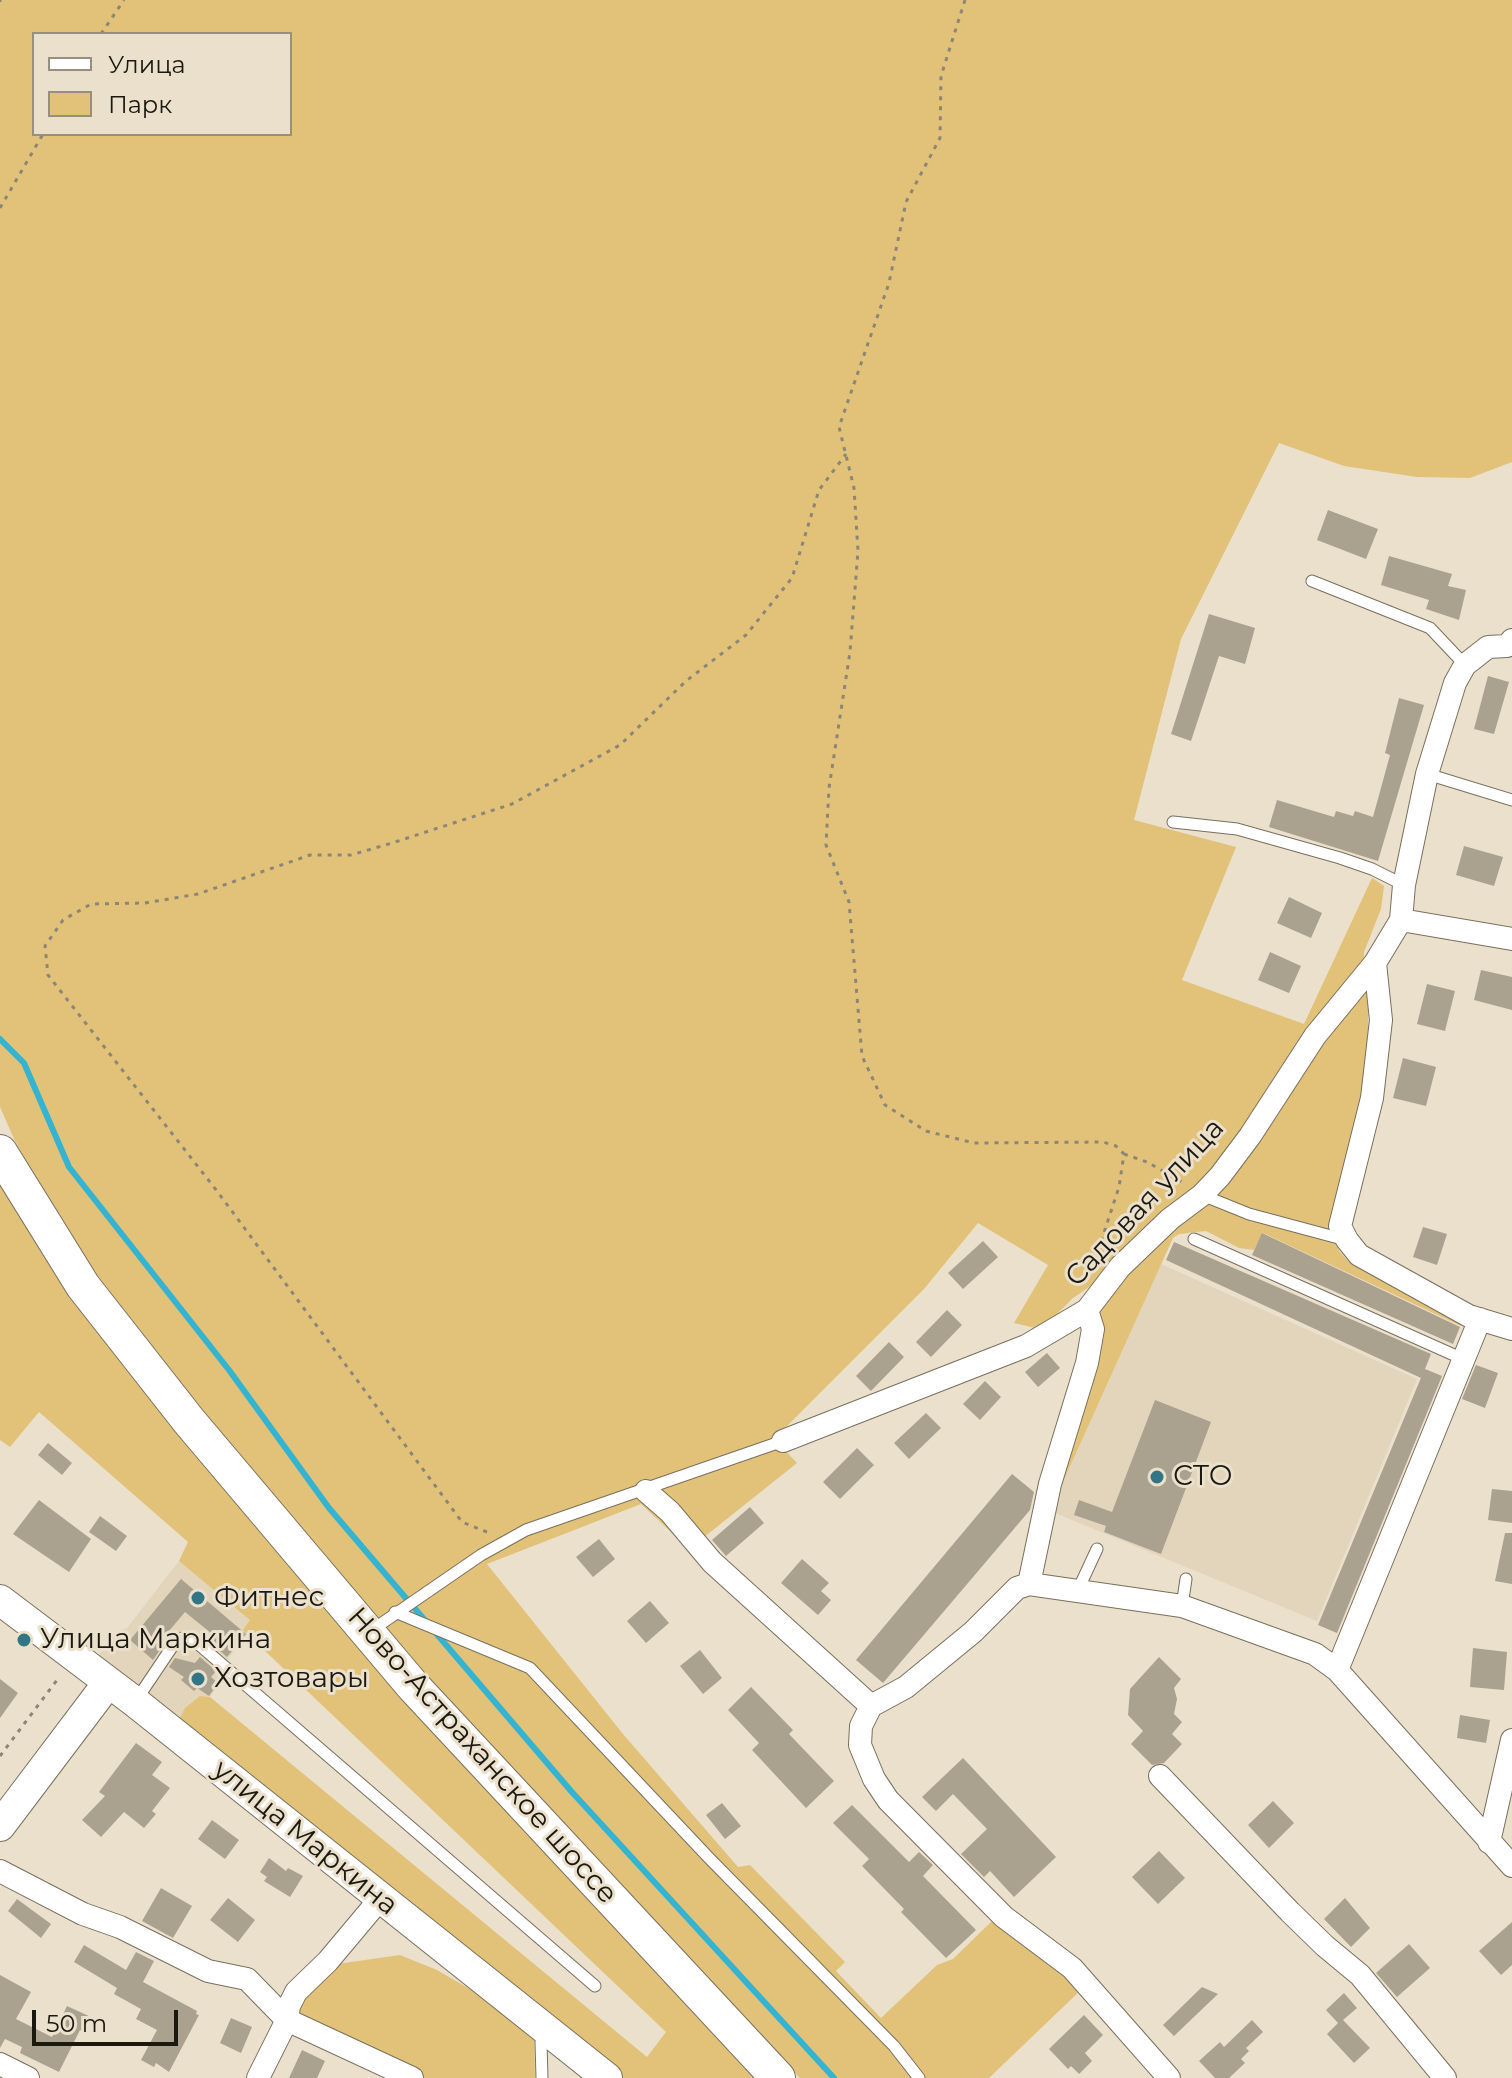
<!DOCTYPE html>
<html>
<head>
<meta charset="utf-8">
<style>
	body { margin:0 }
	#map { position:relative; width:1512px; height:2078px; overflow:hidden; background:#eae0cc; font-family:Montserrat,sans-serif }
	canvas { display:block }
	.legend { position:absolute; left:32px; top:32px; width:260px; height:104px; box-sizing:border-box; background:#eae0cc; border:2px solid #979081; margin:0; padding:10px 14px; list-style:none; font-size:24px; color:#1b1810 }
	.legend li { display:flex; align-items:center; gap:16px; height:40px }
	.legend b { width:40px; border:2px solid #979081 }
	.scale { position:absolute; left:32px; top:2010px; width:146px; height:36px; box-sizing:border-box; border:4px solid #1b1810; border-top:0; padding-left:10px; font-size:24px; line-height:28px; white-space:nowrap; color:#1b1810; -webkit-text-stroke:6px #eae0cc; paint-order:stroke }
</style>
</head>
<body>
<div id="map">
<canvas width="1512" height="2078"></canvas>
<ul class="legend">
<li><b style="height:10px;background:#fff"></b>Улица</li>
<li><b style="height:22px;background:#e2c279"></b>Парк</li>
</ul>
<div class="scale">50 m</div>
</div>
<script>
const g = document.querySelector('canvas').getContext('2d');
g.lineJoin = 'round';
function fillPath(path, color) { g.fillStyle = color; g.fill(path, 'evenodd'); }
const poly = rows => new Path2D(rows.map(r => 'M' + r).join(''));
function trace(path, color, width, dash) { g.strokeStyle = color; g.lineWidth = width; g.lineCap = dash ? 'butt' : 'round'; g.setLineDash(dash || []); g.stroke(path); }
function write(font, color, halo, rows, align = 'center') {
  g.font = font + ' Montserrat,sans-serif'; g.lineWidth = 6; g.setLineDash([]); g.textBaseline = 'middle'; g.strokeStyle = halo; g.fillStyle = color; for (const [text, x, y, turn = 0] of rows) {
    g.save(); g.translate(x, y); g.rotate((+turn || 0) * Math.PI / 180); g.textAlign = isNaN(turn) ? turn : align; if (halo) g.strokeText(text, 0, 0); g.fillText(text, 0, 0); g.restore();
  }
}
fillPath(poly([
	[1161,1264,1417,1379,1317,1621,1050,1511],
	[179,1561,251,1620,248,1633,225,1663,219,1684,210,1697,200,1696,181,1725,95,1660,114,1633,127,1628]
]), '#e2d5bb');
fillPath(poly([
	[0,0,1512,0,1512,462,1470,478,1417,477,1344,466,1279,443,1181,639,1134,820,1236,847,1182,980,1304,1024,1372,878,1384,886,1381,909,1364,952,1368,1001,1368,1066,1332,1223,1339,1251,1350,1263,1410,1296,1456,1315,1461,1326,1263,1233,1254,1250,1239,1248,1206,1231,1179,1234,1173,1238,1050,1511,1098,1314,1092,1285,1073,1298,1050,1321,1035,1328,1014,1323,1048,1265,978,1223,924,1289,774,1439,797,1463,703,1538,687,1547,641,1504,487,1564,623,1734,738,1867,750,1865,845,1962,836,1971,881,2018,937,1965,953,1959,992,1921,1023,1945,1070,1975,1083,1988,989,2078,800,2078,420,1675,204,1412,94,1271,52,1208,14,1139,0,1107],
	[34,34,290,34,290,134,34,134],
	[0,1179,766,2078,621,2078,181,1725,180,1718,185,1708,200,1696,210,1697,647,2057,666,2032,243,1630,250,1620,179,1561,188,1542,39,1412,10,1447,0,1440],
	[400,1955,437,1970,492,2002,534,2033,535,2078,424,2078,303,2021,296,2010,330,1965]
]), '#e2c279');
trace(poly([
	[0,1039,24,1063,69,1167,229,1370,329,1508,428,1624],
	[435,1632,571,1791,834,2078]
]), '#34b4d0', 6);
fillPath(poly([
	[1328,510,1378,529,1366,559,1317,540],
	[1389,556,1452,574,1448,586,1466,590,1459,620,1426,609,1429,600,1381,585],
	[1209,614,1255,628,1245,664,1219,656,1191,741,1171,734],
	[1488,676,1509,682,1494,734,1474,729],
	[1399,698,1424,705,1378,861,1269,827,1277,800,1334,817,1336,811,1353,816,1355,811,1373,817,1390,755,1385,753],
	[1464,846,1503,857,1494,886,1456,875],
	[1289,897,1322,913,1311,938,1277,923],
	[1270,952,1301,966,1289,993,1258,980],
	[1481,970,1512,977,1512,1010,1474,1000],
	[1427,984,1455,991,1445,1031,1417,1024],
	[1403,1058,1436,1067,1426,1106,1393,1098],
	[1423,1227,1447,1234,1437,1265,1413,1257],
	[1262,1233,1460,1327,1453,1344,1252,1255],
	[983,1241,998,1257,963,1289,948,1273],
	[1174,1242,1431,1354,1425,1369,1442,1376,1337,1633,1318,1625,1423,1373,1421,1378,1166,1260],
	[947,1310,962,1325,931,1357,916,1342],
	[889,1342,904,1357,871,1391,856,1376],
	[1047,1353,1060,1368,1038,1387,1025,1372],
	[1476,1365,1498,1373,1485,1408,1462,1399],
	[985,1381,1001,1397,980,1420,963,1404],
	[1155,1400,1211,1422,1161,1554,1104,1532,1106,1526,1074,1515,1079,1500,1112,1512],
	[926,1413,941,1428,909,1459,894,1443],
	[48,1443,72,1463,62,1475,38,1455],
	[857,1448,874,1465,840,1499,823,1482],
	[1012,1474,1034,1492,1030,1510,883,1683,856,1660],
	[1492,1489,1512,1491,1512,1523,1488,1520],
	[39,1500,91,1539,69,1572,13,1534],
	[750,1507,764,1523,726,1556,712,1540],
	[100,1516,127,1536,116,1551,89,1532],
	[1505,1533,1512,1533,1512,1584,1495,1581],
	[599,1539,615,1559,593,1577,576,1557],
	[802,1559,829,1583,821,1591,831,1600,818,1615,781,1583],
	[181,1579,246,1634,227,1657,211,1643,216,1637,185,1612,158,1644,162,1647,153,1660,130,1640],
	[650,1601,669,1623,646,1643,627,1621],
	[1473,1648,1507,1652,1504,1690,1470,1687],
	[700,1650,722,1678,703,1694,680,1666],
	[200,1657,216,1671,211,1677,218,1683,209,1696,197,1688,194,1691,181,1680,184,1677,169,1667,175,1658,195,1663],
	[1159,1657,1181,1679,1174,1688,1177,1699,1174,1714,1182,1722,1172,1734,1182,1744,1164,1763,1152,1765,1131,1744,1143,1731,1128,1715,1130,1689],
	[0,1679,18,1693,0,1718],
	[751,1687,793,1730,789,1734,834,1781,806,1808,752,1750,759,1743,728,1710],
	[1460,1715,1490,1720,1486,1743,1457,1738],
	[136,1743,162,1762,152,1775,170,1788,152,1811,156,1814,144,1828,124,1812,101,1837,82,1820,105,1796,99,1792],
	[963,1758,1056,1857,1014,1897,990,1871,984,1877,961,1854,987,1829,953,1794,936,1811,922,1797],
	[1273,1801,1294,1823,1269,1848,1248,1825],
	[722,1803,741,1826,725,1839,706,1815],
	[852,1805,909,1862,919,1852,933,1865,923,1876,976,1930,946,1958,901,1912,904,1909,862,1866,869,1859,833,1823],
	[212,1820,239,1840,225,1859,198,1839],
	[1159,1851,1185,1878,1158,1904,1132,1877],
	[269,1858,286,1871,288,1868,303,1876,290,1897,264,1881,267,1877,260,1872],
	[161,1888,192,1906,173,1938,142,1921],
	[228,1898,255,1920,238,1942,210,1920],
	[1345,1898,1370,1928,1351,1947,1324,1919],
	[17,1899,51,1924,41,1938,8,1911],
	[1512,1922,1512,1965,1501,1975,1479,1951],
	[1409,1944,1430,1968,1397,1997,1376,1973],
	[84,1945,126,1970,136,1952,154,1961,143,1982,197,2011,196,2014,199,2015,169,2072,156,2063,154,2067,141,2060,157,2030,136,2019,141,2009,114,1994,117,1988,74,1962],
	[0,1975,31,1992,16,2019,52,2037,67,2006,91,2017,84,2032,80,2030,59,2072,20,2053,22,2047,5,2039,0,2048],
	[1202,1987,1218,1994,1174,2036,1163,2025],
	[1344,1993,1357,2008,1343,2020,1370,2048,1354,2063,1327,2034,1338,2023,1326,2010],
	[1084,2015,1103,2035,1085,2053,1092,2061,1079,2074,1071,2066,1068,2069,1049,2049],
	[231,2018,252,2027,241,2053,220,2043],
	[1252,2020,1263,2032,1246,2048,1249,2051,1241,2059,1245,2063,1229,2078,1215,2078,1199,2061,1220,2042,1224,2047],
	[302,2050,325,2061,317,2078,289,2078]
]), '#aaa28f');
const lane = poly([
	[1312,581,1430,628,1465,665],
	[1427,774,1512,800],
	[1173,822,1237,829,1340,858,1372,869,1404,885],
	[1202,1195,1249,1214,1346,1240],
	[1194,1239,1463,1359],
	[1077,1592,1097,1549],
	[1182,1606,1186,1579],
	[395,1612,530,1668,709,1858,894,2046,919,2078],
	[372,1630,481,1555,526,1530,783,1441],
	[135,1702,176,1641,185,1637,196,1642,595,1986],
	[542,2078,541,2042,547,2032]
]);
const street = poly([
	[1401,920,1512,939],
	[1375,963,1381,1020,1372,1098,1340,1226,1347,1240,1359,1255,1469,1316,1512,1329],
	[783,1441,1026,1346,1087,1310,1120,1267,1170,1219,1202,1195,1220,1176,1250,1136,1315,1036,1375,963,1401,920,1404,885,1427,774,1455,683,1465,665,1488,647,1507,646,1512,640],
	[646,1491,670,1512,712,1562,871,1706],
	[1029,1584,1050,1484,1087,1363,1093,1329,1087,1310],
	[1337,1670,1480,1319],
	[1160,1776,1290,1912,1325,1946,1360,1975,1445,2078],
	[1489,1842,1512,1740],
	[0,1871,83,1914,120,1927,208,1971,247,1979,287,2020,412,2078],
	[0,2064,28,2078],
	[258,2078,287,2020,289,2006,296,1992,328,1961,380,1899],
	[1169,2078,1072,1968,1004,1917,888,1800,874,1779,860,1745,861,1726,871,1706,906,1687,973,1632,1017,1588,1029,1584,1182,1606,1315,1654,1337,1670,1512,1866]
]);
const secondary = poly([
	[0,1600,135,1702,607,2078],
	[0,1826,108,1683]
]);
const primary = poly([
	[0,1152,83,1286,189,1421,413,1686,778,2078]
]);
trace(lane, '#78705e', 13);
trace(street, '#78705e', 24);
trace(secondary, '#78705e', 32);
trace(primary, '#78705e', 36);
trace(poly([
	[965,0,941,76,940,138,906,202,889,283,839,427,854,488,858,551,850,652,829,788,826,845,849,902,862,1056,885,1105,926,1131,974,1143,1103,1142,1116,1146,1124,1154,1119,1187,1094,1263],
	[0,2,0,0],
	[101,34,124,0],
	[0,208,43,134],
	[1124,1154,1147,1162,1182,1182],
	[487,1532,462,1522,217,1191,48,975,45,946,63,920,91,904,145,903,198,894,310,855,351,855,392,843,512,804,620,745,686,681,746,635,792,578,819,490,846,454],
	[0,1756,60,1676]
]), '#8c8677', 3, [4, 6]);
trace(lane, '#fff', 11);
trace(street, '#fff', 22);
trace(secondary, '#fff', 30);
trace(primary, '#fff', 34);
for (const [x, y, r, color] of [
	[1157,1477,8,"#327686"],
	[198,1598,8,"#327686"],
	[24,1640,8,"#327686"],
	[198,1679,8,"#327686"]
]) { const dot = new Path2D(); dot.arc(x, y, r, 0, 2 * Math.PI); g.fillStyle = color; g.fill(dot); trace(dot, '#eae0cc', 3); }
write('28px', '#1b1810', '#eae0cc', [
	["Садовая улица",1145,1203,-47],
	["Ново-Астраханское шоссе",482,1756,48],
	["улица Маркина",305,1838,39]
]);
write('28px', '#1b1810', '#eae0cc', [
	["СТО",1173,1477],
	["Фитнес",214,1598],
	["Улица Маркина",40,1640],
	["Хозтовары",214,1679]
], 'left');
</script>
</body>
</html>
